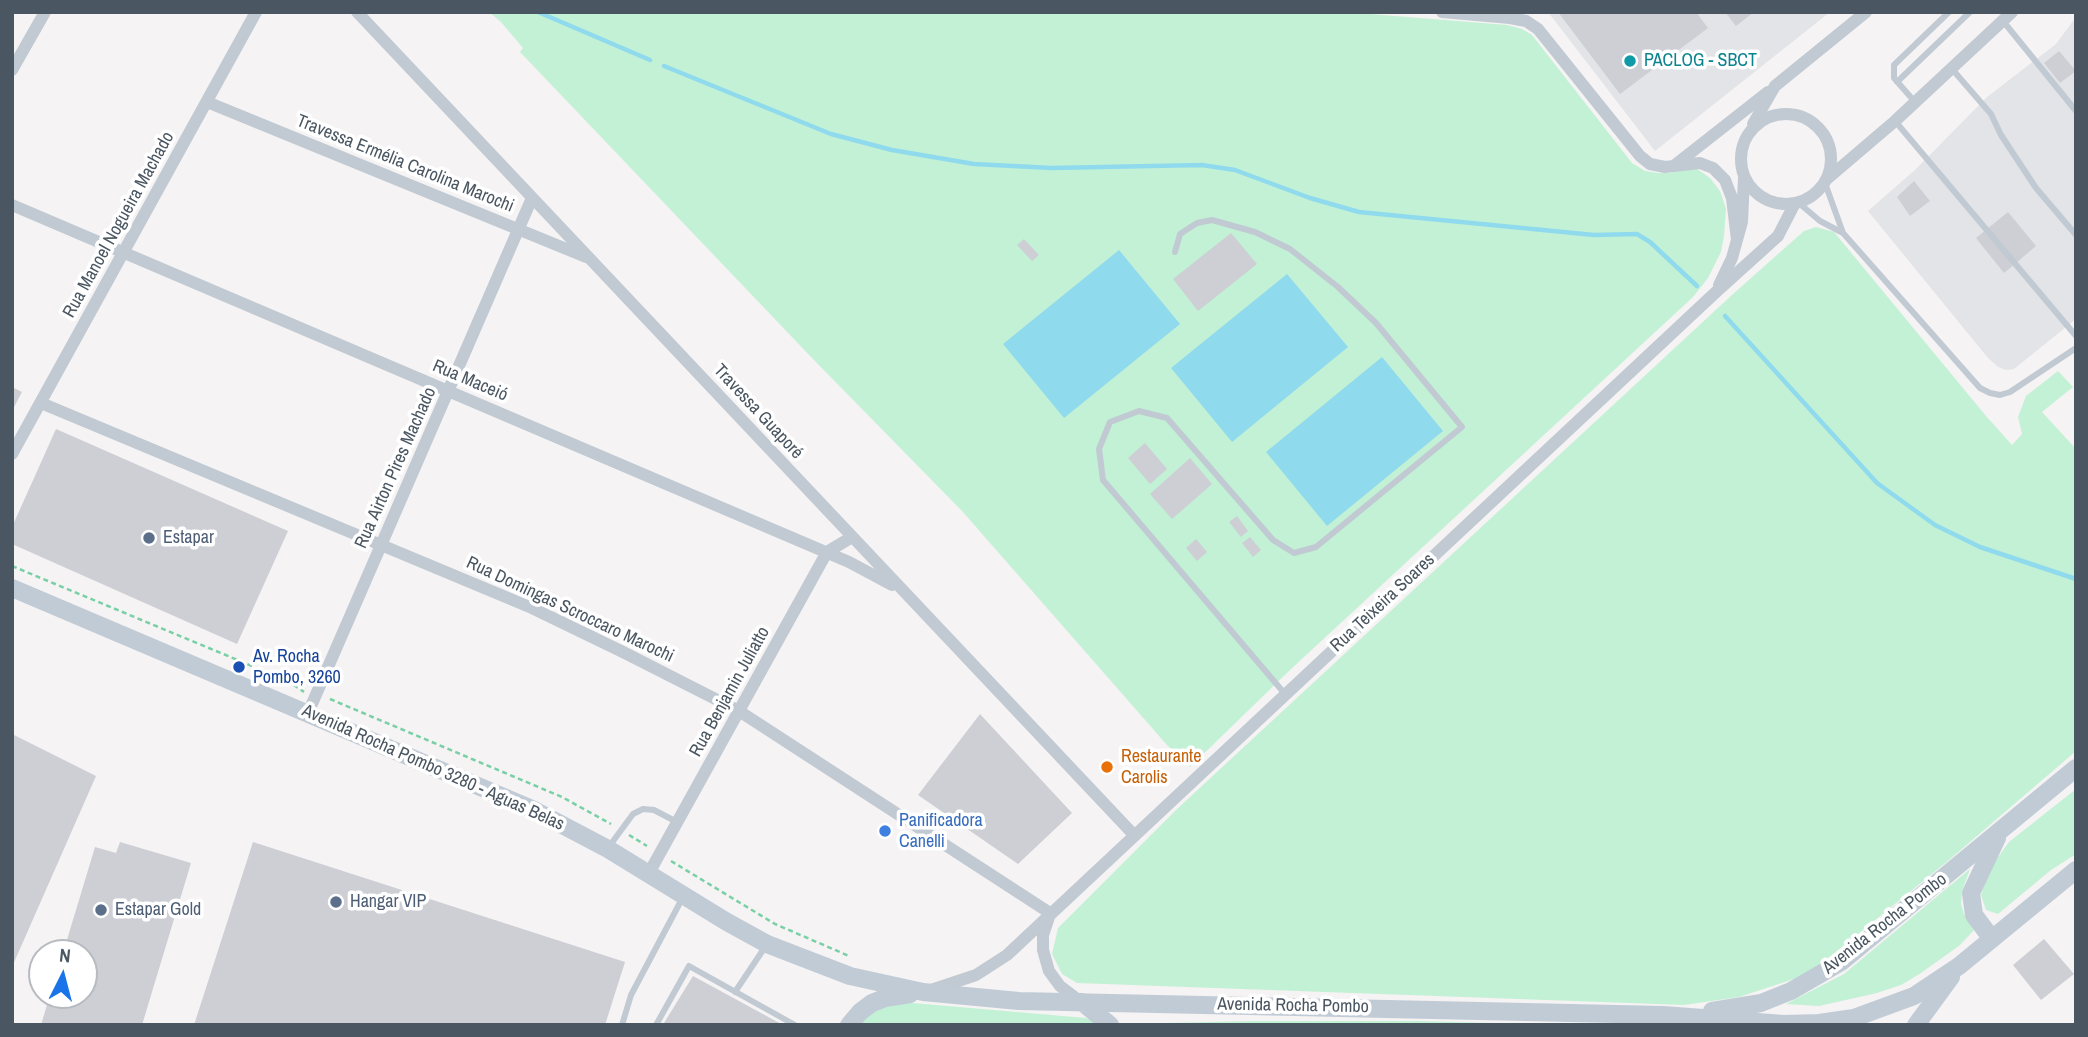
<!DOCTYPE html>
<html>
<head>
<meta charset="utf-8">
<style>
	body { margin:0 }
	#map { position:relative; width:2088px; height:1037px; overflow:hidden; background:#f5f3f3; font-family:"Archivo Narrow",sans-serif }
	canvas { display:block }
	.frame { position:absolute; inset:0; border:14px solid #4a5661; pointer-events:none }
	.north { position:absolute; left:28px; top:939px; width:70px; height:70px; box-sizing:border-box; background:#fff; border:2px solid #b7bbc0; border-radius:50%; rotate:6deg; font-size:19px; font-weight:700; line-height:28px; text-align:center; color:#4a5661 }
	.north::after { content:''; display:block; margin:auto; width:24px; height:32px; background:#1a73e8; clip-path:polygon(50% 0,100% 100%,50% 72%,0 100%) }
</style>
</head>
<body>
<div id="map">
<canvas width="2088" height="1037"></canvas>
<div class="frame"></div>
<div class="north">N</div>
</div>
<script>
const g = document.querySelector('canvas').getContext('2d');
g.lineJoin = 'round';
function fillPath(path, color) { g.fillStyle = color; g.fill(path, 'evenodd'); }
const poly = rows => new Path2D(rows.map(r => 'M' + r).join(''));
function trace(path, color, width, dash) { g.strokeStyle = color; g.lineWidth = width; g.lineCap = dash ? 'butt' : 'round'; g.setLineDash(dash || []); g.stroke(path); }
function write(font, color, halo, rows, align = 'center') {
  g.font = font + ' "Archivo Narrow",sans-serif'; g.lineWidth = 7; g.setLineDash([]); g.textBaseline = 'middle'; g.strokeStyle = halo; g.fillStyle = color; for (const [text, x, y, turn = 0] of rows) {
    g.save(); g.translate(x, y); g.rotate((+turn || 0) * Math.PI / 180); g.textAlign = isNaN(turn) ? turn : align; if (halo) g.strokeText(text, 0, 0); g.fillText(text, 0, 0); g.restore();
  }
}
fillPath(poly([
	[1548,12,1830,12,1655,151],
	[2076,17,2076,319,2014,369,2006,370,1998,367,1988,358,1868,211,1916,169,1987,97,2056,44]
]), '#e2e4e7');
fillPath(poly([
	[489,12,1345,12,1507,25,1522,29,1532,35,1632,163,1645,171,1658,173,1671,173,1686,168,1697,169,1710,178,1720,191,1726,209,1724,236,1721,252,1708,278,1693,297,1291,669,1190,767,1167,745,962,511,812,358,520,52,523,48,501,22],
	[1816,227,1834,232,1986,416,2012,445,2022,434,2018,417,2026,396,2058,371,2073,387,2042,412,2076,449,2076,751,1949,860,1809,974,1739,997,1684,1005,1077,983,1062,974,1052,954,1058,928,1177,809,1733,294,1804,231],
	[2076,789,2076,854,2051,870,1998,914,1986,910,1981,895,1988,871,2009,842],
	[1970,869,1962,891,1961,904,1964,914,1974,930,1960,945,1921,973,1901,985,1877,993,1819,1006,1786,1004,1844,974],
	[886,1003,913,1003,1086,1018,1101,1025,854,1025],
	[1253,1021,1419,1021,1568,1025,1122,1024]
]), '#c3f1d5');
fillPath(poly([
	[1119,250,1180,324,1064,418,1003,344],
	[1287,274,1348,347,1232,442,1171,368],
	[1382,357,1443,431,1327,526,1266,452]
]), '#90daee');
trace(poly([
	[538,12,650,60],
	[664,66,831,134,892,150,974,164,1052,168,1202,165,1235,170,1310,198,1359,212,1594,235,1637,234,1650,242,1697,286],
	[1725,316,1877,483,1935,525,1980,547,2076,579]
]), '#90daee', 4.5);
fillPath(poly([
	[1558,12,1696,12,1708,28,1620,94],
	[1725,12,1754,12,1736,26],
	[2059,51,2076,71,2060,83,2044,63],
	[1914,181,1930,201,1910,216,1897,197],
	[2008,212,2036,246,2004,273,1976,238],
	[1231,233,1257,264,1198,311,1173,279],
	[1024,239,1039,255,1032,261,1017,245],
	[12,387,22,392,12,411],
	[56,429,288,531,237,644,12,544,12,527],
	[1145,443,1167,469,1150,484,1128,458],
	[1190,458,1212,484,1172,519,1150,494],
	[1237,516,1248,531,1241,537,1229,522],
	[1250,537,1261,550,1253,557,1242,543],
	[1196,539,1207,552,1197,561,1186,548],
	[980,714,1072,813,1018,864,918,795],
	[12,734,96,776,12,967],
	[120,842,191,863,142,1025,41,1025,50,995,84,995,84,953,63,953,95,847,116,853],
	[253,842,625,962,605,1025,194,1025],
	[2044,939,2074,974,2041,1000,2013,965],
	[693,976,783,1025,664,1023]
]), '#cdcfd5');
trace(poly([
	[12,566,288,681,304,692],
	[330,699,562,797,611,824],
	[629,835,647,846],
	[671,861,775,924,849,956]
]), '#7ad0a6', 2.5, [5, 3.5]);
trace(poly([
	[2003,21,2076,111],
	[1952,69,1991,114,2001,135,2036,188,2076,235],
	[1897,82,1970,12],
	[1915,102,1894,78,1894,65,1949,12],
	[1895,121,2076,336],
	[1825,183,1843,233],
	[1800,204,1820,221,1843,233,1980,388,1990,393,2000,395,2010,392,2076,348],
	[1175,252,1180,234,1197,223,1212,220,1255,232,1290,249,1338,287,1376,323,1462,427,1316,547,1294,553,1273,540,1167,418,1139,411,1110,422,1099,449,1103,480,1285,694],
	[608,848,633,814,643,809,654,810,677,822],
	[735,992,765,947],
	[622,1025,631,995,683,897],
	[656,1025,689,966,795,1025]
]), '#c1cad2', 6);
trace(poly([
	[357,12,1134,835],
	[1442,12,1510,18,1526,21,1538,29,1640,156,1650,164,1665,167,1700,163,1713,168,1725,180,1732,198,1737,240],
	[12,70,45,12],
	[207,102,586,257],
	'1741 159a45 45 0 1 1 90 0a45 45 0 1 1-90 0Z',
	[1753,124,1775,86,1866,12],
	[1675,165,1768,92],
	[1827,179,1895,121,2012,12],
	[12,205,849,562,892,585],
	[1719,285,1732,258,1742,222,1744,178],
	[41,403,532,608,623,652,739,711,1050,913],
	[12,454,256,12],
	[308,713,532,198],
	[649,873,827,552,852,537],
	[1049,917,1043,935,1043,950,1049,971,1060,986,1081,1002],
	[934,989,976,975,1007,955,1716,292,1778,236,1794,205]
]), '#c1cad2', 12);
trace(poly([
	[12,588,532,809,608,849,727,922,767,944,850,976,923,992,1019,1001,1663,1015,1784,1024,1819,1023,1854,1018,1914,996,1959,966,2076,870],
	[1992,939,1974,915,1971,893,1997,838],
	[1082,1002,1110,1025],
	[1712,1011,1761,1003,1791,991,1841,962,2076,768],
	[849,1025,860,1012,872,1003,885,998,910,994],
	[1916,1025,1951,977]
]), '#c1cbd6', 18);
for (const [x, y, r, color] of [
	[1630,61,7,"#0f9aa8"],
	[149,538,7,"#5c6f8a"],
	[239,667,7,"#1a4fb4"],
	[1107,767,7,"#e8710a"],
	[885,831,7,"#3f7fe0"],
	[336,902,7,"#5c6f8a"],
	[101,910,7,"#5c6f8a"]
]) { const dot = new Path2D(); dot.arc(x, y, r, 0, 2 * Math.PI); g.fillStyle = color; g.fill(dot); trace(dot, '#fff', 2.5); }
write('18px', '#0d838f', '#fff', [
	["PACLOG - SBCT",1644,61]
], 'left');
write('18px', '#4a5661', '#fff', [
	["Travessa Ermélia Carolina Marochi",405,164,22],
	["Rua Manoel Nogueira Machado",119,225,-61],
	["Rua Maceió",470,381,23],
	["Travessa Guaporé",758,412,47],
	["Rua Airton Pires Machado",396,468,-66],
	["Rua Teixeira Soares",1383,603,-43],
	["Rua Domingas Scroccaro Marochi",570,610,25],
	["Rua Benjamin Juliatto",730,692,-61],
	["Avenida Rocha Pombo 3280 - Aguas Belas",433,768,24],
	["Avenida Rocha Pombo",1885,924,-38],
	["Avenida Rocha Pombo",1293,1006,1]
]);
write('18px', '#4e5e75', '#fff', [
	["Estapar",163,538],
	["Hangar VIP",350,902],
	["Estapar Gold",115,910]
], 'left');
write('18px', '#164399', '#fff', [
	["Av. Rocha",253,657],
	["Pombo, 3260",253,678]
], 'left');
write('18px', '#c56008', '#fff', [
	["Restaurante",1121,757],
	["Carolis",1121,778]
], 'left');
write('18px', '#366cbe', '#fff', [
	["Panificadora",899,821],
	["Canelli",899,842]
], 'left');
</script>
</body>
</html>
